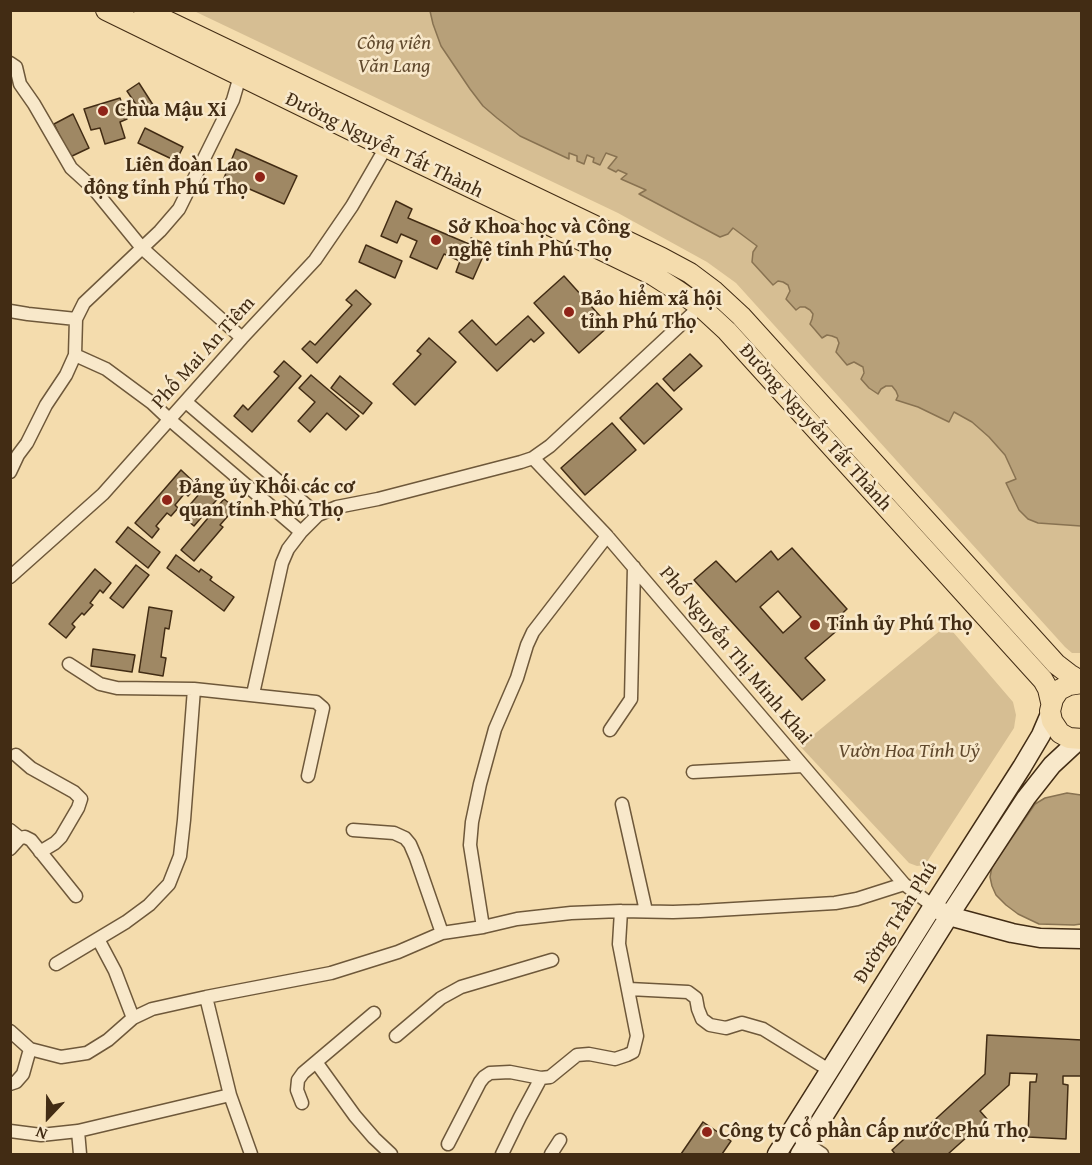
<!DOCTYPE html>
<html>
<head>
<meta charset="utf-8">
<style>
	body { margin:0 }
	#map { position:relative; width:1092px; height:1165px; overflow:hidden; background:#f4dcad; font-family:"Gentium Book Plus",serif }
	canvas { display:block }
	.frame { position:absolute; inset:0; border:12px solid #422c14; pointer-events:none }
	.north { position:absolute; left:18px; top:1087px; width:60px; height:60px; -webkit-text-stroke:4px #f8e8ca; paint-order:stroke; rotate:202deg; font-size:16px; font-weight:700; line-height:24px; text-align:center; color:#422c14 }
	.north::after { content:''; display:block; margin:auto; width:21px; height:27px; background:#422c14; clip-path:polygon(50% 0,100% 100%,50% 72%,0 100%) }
</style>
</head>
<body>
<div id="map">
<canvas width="1092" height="1165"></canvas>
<div class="frame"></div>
<div class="north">N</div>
</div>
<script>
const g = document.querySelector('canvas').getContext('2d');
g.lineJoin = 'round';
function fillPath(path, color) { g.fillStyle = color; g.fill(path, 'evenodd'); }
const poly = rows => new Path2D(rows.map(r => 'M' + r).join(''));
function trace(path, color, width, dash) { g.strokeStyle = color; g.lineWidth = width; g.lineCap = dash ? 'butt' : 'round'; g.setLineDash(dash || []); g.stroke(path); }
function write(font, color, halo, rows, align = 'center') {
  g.font = font + ' "Gentium Book Plus",serif'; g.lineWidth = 5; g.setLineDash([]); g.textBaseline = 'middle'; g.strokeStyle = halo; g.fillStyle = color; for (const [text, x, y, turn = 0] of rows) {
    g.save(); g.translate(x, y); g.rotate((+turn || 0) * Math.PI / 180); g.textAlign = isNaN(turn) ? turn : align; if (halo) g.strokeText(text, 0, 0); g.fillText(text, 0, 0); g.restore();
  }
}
fillPath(poly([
	[194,11,430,11,433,24,441,46,470,89,483,106,520,135,569,158,569,152,578,156,584,163,587,155,594,158,606,153,617,157,618,170,628,175,622,179,646,190,640,193,728,234,733,228,757,246,752,262,773,284,778,281,783,282,788,285,790,291,789,295,797,309,800,307,805,307,810,309,813,314,812,319,810,324,822,337,827,335,832,336,837,338,839,343,836,353,847,365,854,362,863,367,863,376,878,393,881,389,886,386,892,386,896,391,898,396,897,400,918,407,949,422,954,412,972,422,989,437,1005,455,1016,479,1006,484,1028,519,1038,523,1081,526,1081,653,1072,653,1065,647,736,283,707,262,618,213],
	[947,625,1013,702,1016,715,1014,728,925,865,917,866,909,863,800,746]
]), '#d6be93');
const water = poly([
	[430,11,1081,11,1081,526,1038,523,1028,519,1019,510,1006,483,1016,479,1005,455,989,437,972,422,954,412,949,422,918,407,896,400,898,396,896,391,892,386,886,386,881,389,878,394,869,388,861,379,864,373,863,367,854,362,847,365,836,352,839,343,837,338,832,336,827,335,822,338,810,324,812,319,813,314,810,310,805,307,800,307,796,310,786,299,790,291,788,285,783,282,778,281,773,285,752,262,753,252,757,246,733,228,728,234,720,237,639,194,646,190,621,179,627,174,618,170,616,172,608,168,617,157,606,153,600,165,593,162,594,158,587,155,584,164,577,161,577,156,569,153,569,159,520,136,497,118,483,106,470,89,441,46,433,24,430,11],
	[1067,793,1081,795,1081,924,1074,925,1039,924,1018,914,1006,905,996,895,992,886,990,877,992,867,1035,804,1045,798,1067,793]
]);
fillPath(water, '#b7a079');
trace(water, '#887251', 1.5);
const building = poly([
	[139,83,155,108,143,115,127,91,139,83],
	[120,98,127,119,120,122,125,138,105,144,100,128,91,130,84,109,120,98],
	[73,114,89,148,70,157,54,124,73,114],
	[145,128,183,147,176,161,138,143,145,128],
	[236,149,297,176,284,204,224,178,236,149],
	[396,201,412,209,408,218,469,244,471,238,488,245,473,279,456,272,460,261,444,254,437,269,410,257,417,241,401,234,397,243,381,236,396,201],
	[366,245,402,261,395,278,359,262,366,245],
	[564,276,609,326,579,353,534,303,564,276],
	[356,290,371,304,317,363,302,349,310,341,315,345,352,305,346,300,356,290],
	[528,316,544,333,534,342,531,339,497,371,459,332,472,320,496,345,528,316],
	[429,338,456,362,415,405,393,384,421,354,417,351,429,338],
	[690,354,702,366,674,391,663,379,690,354],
	[284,361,301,376,252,432,234,416,243,405,248,410,279,376,274,372,284,361],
	[311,375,359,416,346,430,327,413,310,432,298,421,315,402,299,388,311,375],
	[340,376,372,403,363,414,331,388,340,376],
	[657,383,682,409,644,444,620,418,657,383],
	[612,423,636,450,585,495,561,468,612,423],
	[181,470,197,485,188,496,185,493,175,505,178,508,171,516,167,513,156,526,159,529,152,538,135,523,181,470],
	[207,485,220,496,194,526,181,515,207,485],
	[224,499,235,508,220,525,223,527,194,561,181,550,224,499],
	[128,527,160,552,148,568,116,542,128,527],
	[792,548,847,609,834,621,840,628,805,658,825,680,802,700,694,580,716,561,736,582,771,551,778,560,792,548],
	[778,591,801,617,783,633,760,607,778,591],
	[176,555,199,572,201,569,212,577,210,580,234,597,224,611,167,568,176,555],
	[136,565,149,575,123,608,110,598,136,565],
	[95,569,111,583,103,593,100,590,90,603,93,605,84,615,82,613,72,624,75,627,66,638,49,624,95,569],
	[149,607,172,611,169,629,165,628,161,657,166,658,163,676,139,672,149,607],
	[93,649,135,655,132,672,91,666,93,649],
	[987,1035,1082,1040,1082,1076,1063,1076,1063,1084,1068,1085,1066,1139,1028,1137,1030,1082,1036,1082,1037,1074,1010,1073,1009,1085,980,1111,987,1119,948,1154,894,1154,895,1154,892,1150,912,1132,916,1137,985,1074,987,1035],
	[703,1122,731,1141,722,1154,681,1154,703,1122]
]);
fillPath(building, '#9f8864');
trace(building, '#422c14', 1.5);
const minor = poly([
	[10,63,16,67,20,84,34,104,71,168,93,188,142,248,242,338],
	[10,311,28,314,76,319],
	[75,355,106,369,152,403,170,420,301,532],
	[186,402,318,515],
	[533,458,607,536,904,884,933,906],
	[10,472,18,455,27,443,46,405,66,375,75,355,76,319,84,303,160,231,179,209,233,100,240,76],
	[10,577,103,494,242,338,315,260,352,206,389,142],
	[69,664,100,684,117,688,194,689,316,702,323,708,308,776],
	[253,694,282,563,288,549,301,532,318,515,337,507,378,499,521,462,533,458,550,446,704,303],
	[610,730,631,699,634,567],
	[16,755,31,768,74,792,81,799,78,808,61,837,55,843,40,852],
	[693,772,803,766],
	[622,804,646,911],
	[10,830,20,838],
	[353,830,394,833,405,838,410,844,416,858,442,933],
	[10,849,20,838,25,837,31,840,76,896],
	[483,927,470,845,472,822,480,784,495,729,517,678,527,645,533,632,607,536],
	[98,939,115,971,133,1018],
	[56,964,126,922,149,905,169,884,180,856,184,820,194,689],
	[629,989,688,992,696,998,698,1009,702,1019,710,1025,726,1028,742,1023,763,1029,829,1070],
	[206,997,230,1095,251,1154],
	[10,1031,30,1049,61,1057,87,1053,108,1040,133,1018,152,1009,206,997,331,973,398,952,442,933,483,927,517,919,571,913,621,911,673,912,700,911,835,903,857,899,904,884],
	[396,1036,441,998,461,987,552,960],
	[316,1062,355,1116,374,1138,391,1154],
	[10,1084,16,1082,23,1074,30,1049],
	[302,1103,297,1090,298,1080,303,1073,374,1013],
	[10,1131,41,1135,78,1131,230,1095],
	[78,1131,80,1154],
	[801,1140,822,1154],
	[448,1144,480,1082,484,1077,490,1073,510,1072,541,1078,550,1077,577,1055,589,1054,615,1059,627,1055,633,1052,637,1036,619,944,621,911],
	[502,1154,520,1117,541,1078],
	[551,1154,560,1140]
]);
const secondary = poly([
	[939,910,949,916,1012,933,1040,938,1082,939],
	[777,1154,933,906,1022,767,1041,735,1050,714],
	[800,1154,949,916,1026,798,1052,765,1080,739]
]);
const primary = poly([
	[106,10,386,147,585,242,653,275,678,291,701,307,727,331,1043,680,1048,689,1051,702],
	[144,10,662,258,690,273,714,291,741,316,1056,664,1069,674,1082,682],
	[1082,683,1069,685,1059,690,1053,699,1050,711,1052,721,1060,733,1069,738,1082,739]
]);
trace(minor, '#6e583a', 15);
trace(secondary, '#422c14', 21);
trace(primary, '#422c14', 22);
trace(minor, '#f8e8ca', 12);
trace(secondary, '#f8e8ca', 18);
trace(primary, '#f4dcad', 20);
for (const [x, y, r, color] of [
	[103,111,6,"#8f2418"],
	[260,177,6,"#8f2418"],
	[436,240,6,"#8f2418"],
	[569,312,6,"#8f2418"],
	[167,500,6,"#8f2418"],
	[815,625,6,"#8f2418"],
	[707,1132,6,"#8f2418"]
]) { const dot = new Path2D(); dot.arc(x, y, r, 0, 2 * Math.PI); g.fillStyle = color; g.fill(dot); trace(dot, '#f8e8ca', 2); }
write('italic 20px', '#60492d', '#f8e8ca', [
	["Công viên",394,44],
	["Văn Lang",394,67],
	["Vườn Hoa Tỉnh Uỷ",909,752]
]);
write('bold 20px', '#422c14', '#f8e8ca', [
	["Chùa Mậu Xi",115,111],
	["Liên đoàn Lao",248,166,"right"],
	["động tỉnh Phú Thọ",248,189,"right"],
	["Sở Khoa học và Công",448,228],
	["nghệ tỉnh Phú Thọ",448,251],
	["Bảo hiểm xã hội",581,300],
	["tỉnh Phú Thọ",581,323],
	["Đảng ủy Khối các cơ",179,488],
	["quan tỉnh Phú Thọ",179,511],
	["Tỉnh ủy Phú Thọ",827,625],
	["Công ty Cổ phần Cấp nước Phú Thọ",719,1132]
], 'left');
write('20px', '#422c14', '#f8e8ca', [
	["Đường Nguyễn Tất Thành",384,146,26],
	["Phố Mai An Tiêm",204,353,-48],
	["Đường Nguyễn Tất Thành",815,428,48],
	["Phố Nguyễn Thị Minh Khai",735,656,50],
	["Đường Trần Phú",896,923,-58]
]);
</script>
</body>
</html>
